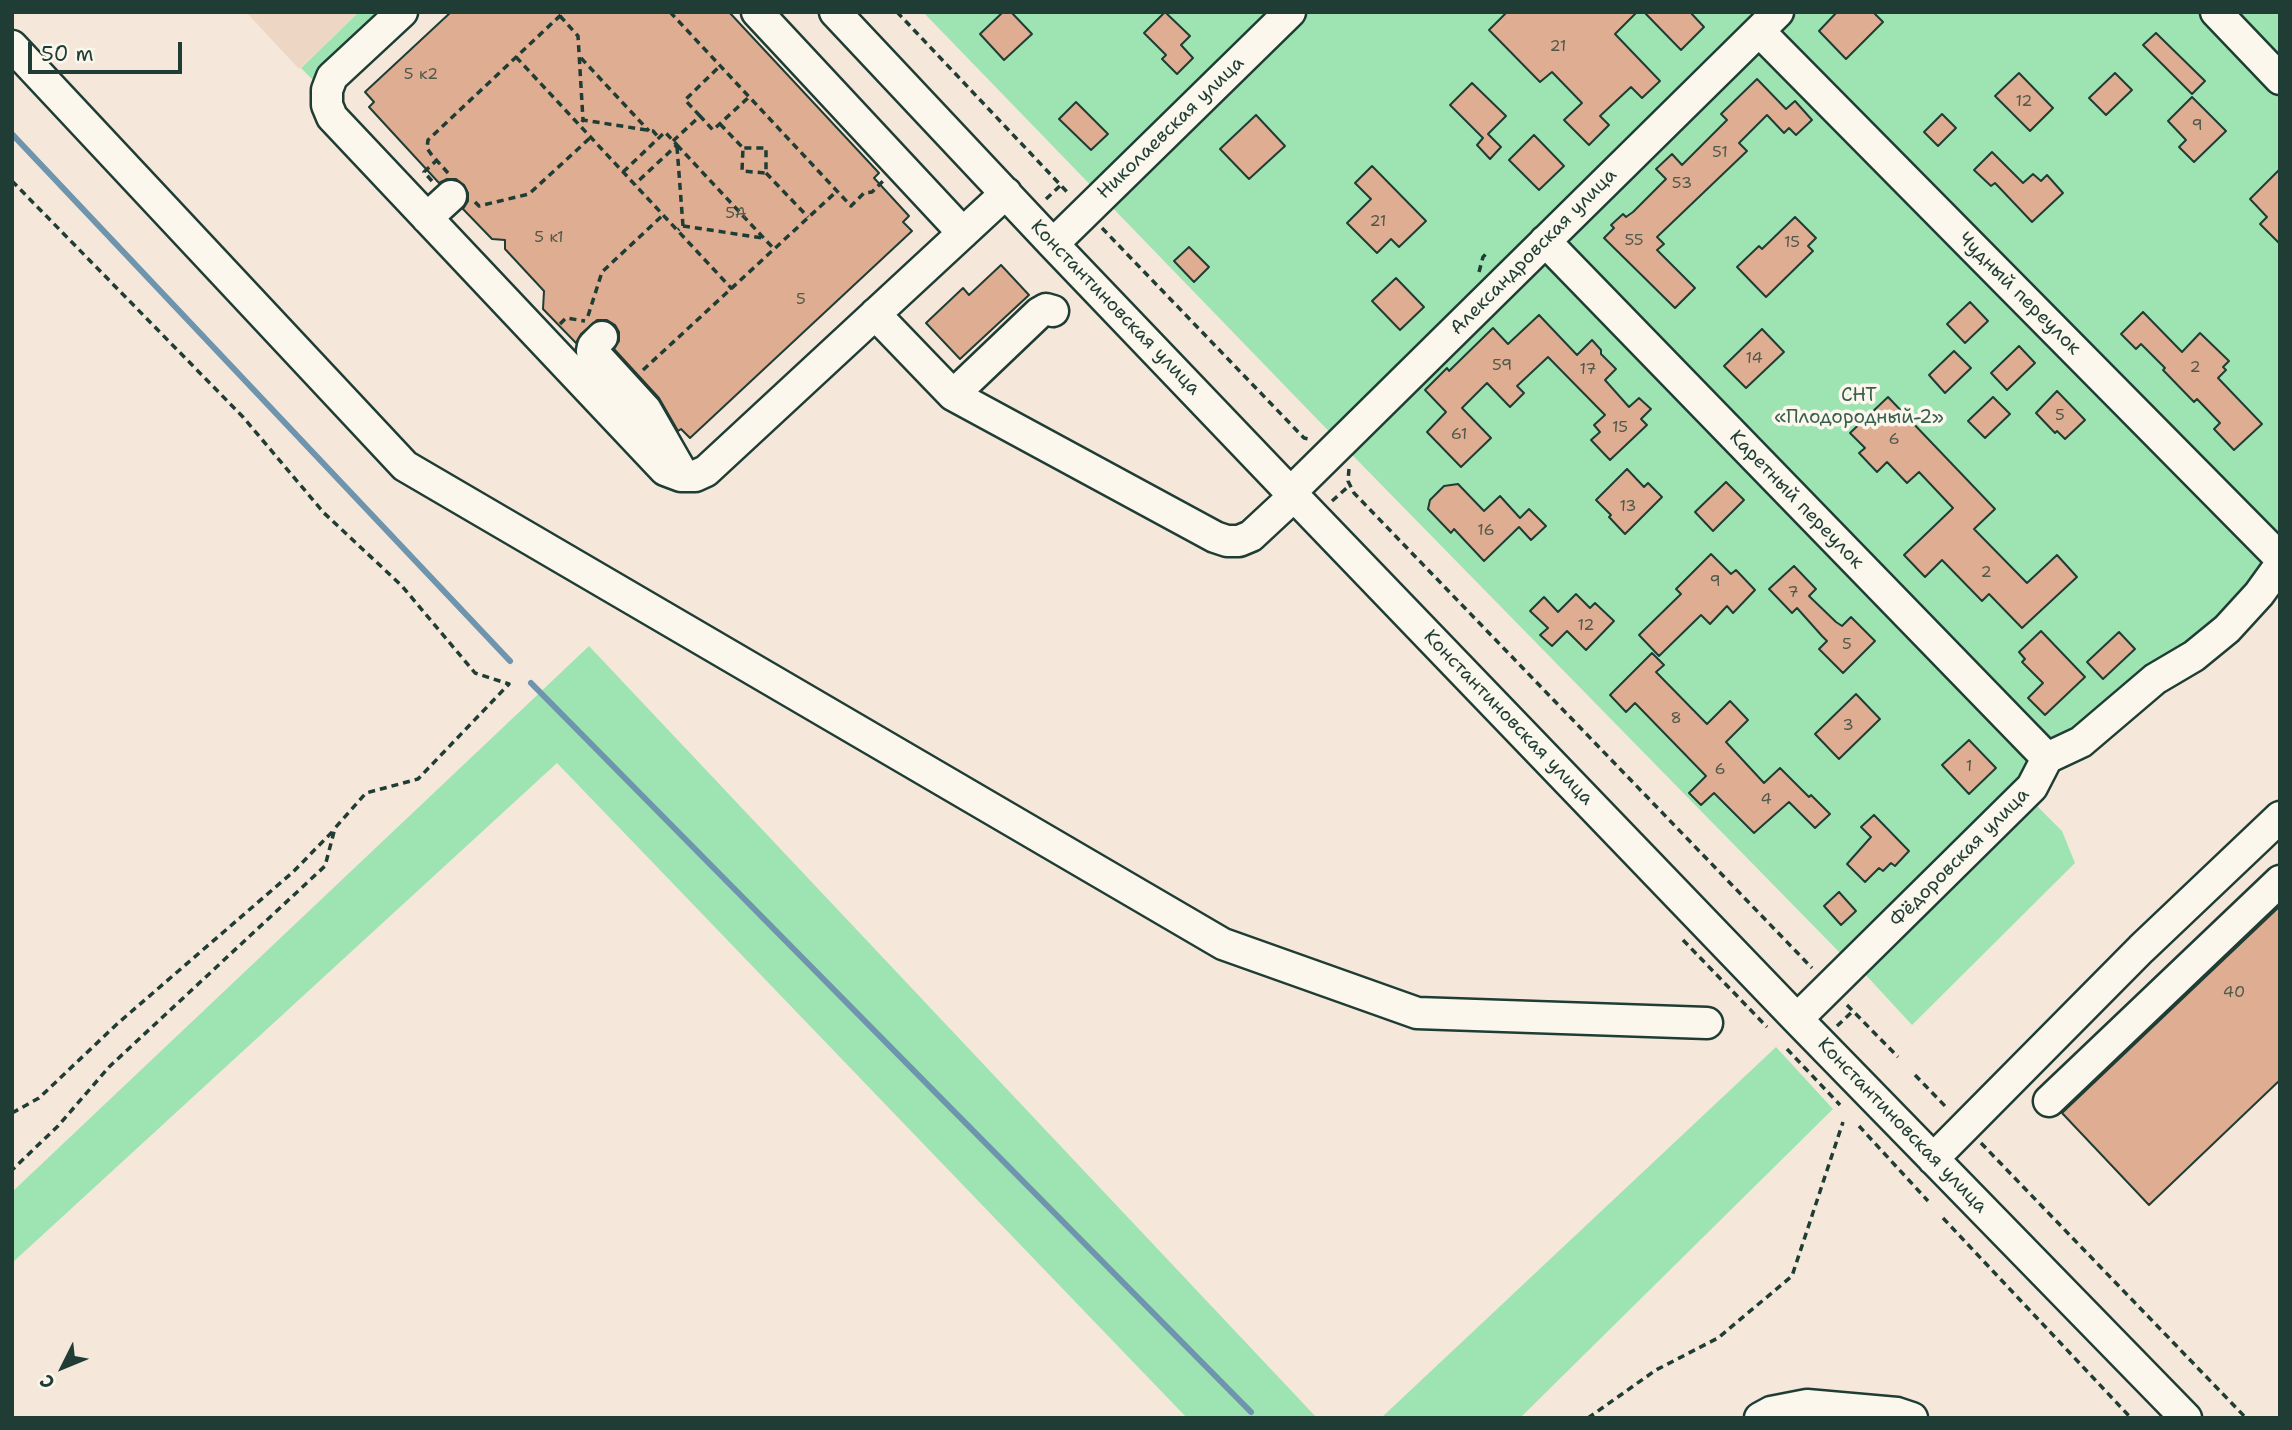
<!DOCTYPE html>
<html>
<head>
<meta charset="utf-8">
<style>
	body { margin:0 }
	#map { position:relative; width:2292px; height:1430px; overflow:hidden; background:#f5e8da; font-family:"Shantell Sans",sans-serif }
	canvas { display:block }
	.frame { position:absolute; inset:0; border:14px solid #1f3d34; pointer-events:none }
	.north { position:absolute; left:28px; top:1332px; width:70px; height:70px; -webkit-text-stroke:5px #fbf7ec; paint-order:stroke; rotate:227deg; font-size:19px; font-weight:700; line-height:28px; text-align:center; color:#1f3d34 }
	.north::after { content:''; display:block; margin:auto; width:24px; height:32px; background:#1f3d34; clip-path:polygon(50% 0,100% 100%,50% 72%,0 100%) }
	.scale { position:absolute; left:28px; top:42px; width:154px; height:32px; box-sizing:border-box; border:4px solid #1f3d34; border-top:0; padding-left:9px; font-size:21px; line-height:24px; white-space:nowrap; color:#1f3d34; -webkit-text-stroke:5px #fbf7ec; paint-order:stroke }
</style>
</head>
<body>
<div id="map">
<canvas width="2292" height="1430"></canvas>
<div class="frame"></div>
<div class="north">С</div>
<div class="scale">50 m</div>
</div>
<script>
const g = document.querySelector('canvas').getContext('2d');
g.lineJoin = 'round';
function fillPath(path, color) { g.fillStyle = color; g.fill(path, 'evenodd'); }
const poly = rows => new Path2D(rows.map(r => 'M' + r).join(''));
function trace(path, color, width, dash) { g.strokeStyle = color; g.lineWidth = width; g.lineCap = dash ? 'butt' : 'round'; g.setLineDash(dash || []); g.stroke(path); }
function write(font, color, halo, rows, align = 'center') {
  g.font = font + ' "Shantell Sans",sans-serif'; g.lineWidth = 7; g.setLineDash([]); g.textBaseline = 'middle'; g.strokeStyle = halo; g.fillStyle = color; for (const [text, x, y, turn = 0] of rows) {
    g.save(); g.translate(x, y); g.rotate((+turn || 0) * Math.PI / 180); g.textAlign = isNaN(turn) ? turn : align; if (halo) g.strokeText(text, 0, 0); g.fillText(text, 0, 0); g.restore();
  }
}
fillPath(poly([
	[246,12,359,12,299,69]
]), '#eed6c4');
fillPath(poly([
	[359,12,390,12,315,82,301,68],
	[923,12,2280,12,2280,562,1844,957,1316,418],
	[589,646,773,841,1317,1418,1187,1418,557,763,12,1263,12,1192],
	[2033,802,2062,831,2075,863,1912,1025,1863,972],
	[1776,1047,1833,1109,1520,1418,1381,1418]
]), '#9de4b2');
trace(poly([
	[12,134,510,661],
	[531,683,1251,1412]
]), '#6e95ad', 6);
const building = poly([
	[451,12,729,12,879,173,874,178,909,216,903,222,912,231,690,438,681,429,678,431,659,398,614,349,619,341,619,332,615,325,607,320,597,320,581,334,576,343,543,309,544,291,505,249,505,240,492,239,463,209,468,201,468,193,464,185,456,179,447,179,439,183,369,107,374,102,365,92,451,12],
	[1003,12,1011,12,1032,34,1004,60,980,34,1003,12],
	[1165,12,1190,36,1181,45,1193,58,1177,74,1162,59,1166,55,1144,33,1165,12],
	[1507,12,1637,12,1615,34,1660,81,1642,98,1631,87,1600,116,1609,125,1589,145,1564,120,1582,103,1552,72,1540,82,1489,30,1507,12],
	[1644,12,1690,12,1704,27,1681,50,1644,12],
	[1837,12,1873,12,1883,22,1846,59,1819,31,1837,12],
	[2156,33,2205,81,2192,94,2143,45,2156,33],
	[2019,73,2053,108,2030,131,1995,96,2019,73],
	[2115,73,2132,90,2106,115,2089,98,2115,73],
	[1757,79,1786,109,1795,101,1812,120,1796,135,1789,128,1784,133,1767,115,1739,143,1747,151,1657,237,1664,244,1657,250,1695,288,1675,308,1604,238,1614,228,1611,225,1623,214,1626,217,1633,212,1666,179,1656,169,1672,154,1682,165,1727,120,1721,114,1757,79],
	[1472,83,1506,116,1488,134,1501,147,1490,159,1477,145,1483,138,1450,105,1472,83],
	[2192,97,2226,131,2194,162,2179,147,2186,140,2168,121,2192,97],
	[1076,102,1108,134,1091,150,1059,119,1076,102],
	[1942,114,1956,128,1938,146,1924,132,1942,114],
	[1256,115,1285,146,1249,179,1220,149,1256,115],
	[1534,135,1564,166,1539,190,1509,160,1534,135],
	[1992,152,2023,183,2033,174,2041,181,2047,175,2063,193,2032,222,1995,183,1991,186,1974,170,1992,152],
	[1372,166,1426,221,1399,247,1391,239,1377,253,1347,223,1371,199,1355,183,1372,166],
	[2280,169,2280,244,2260,224,2267,217,2250,199,2280,169],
	[1795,217,1816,238,1808,246,1813,251,1766,297,1737,267,1759,246,1762,249,1795,217],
	[1189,247,1209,267,1194,282,1174,261,1189,247],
	[1001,265,1029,295,960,359,926,323,963,288,969,295,1001,265],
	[1396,278,1424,307,1400,330,1372,301,1396,278],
	[1970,302,1988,321,1965,343,1947,324,1970,302],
	[2143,312,2182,352,2200,333,2229,361,2223,367,2226,370,2218,378,2262,424,2234,450,2214,429,2220,423,2197,399,2194,402,2163,370,2165,368,2141,344,2136,349,2121,334,2143,312],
	[1539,315,1577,355,1592,340,1601,350,1601,354,1616,369,1605,380,1629,407,1639,398,1651,409,1641,419,1647,425,1610,460,1591,440,1600,432,1594,425,1605,415,1548,357,1517,386,1524,393,1510,407,1487,383,1462,408,1491,438,1461,467,1427,432,1446,412,1425,390,1447,368,1449,371,1493,328,1508,344,1539,315],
	[1762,329,1784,352,1746,388,1724,366,1762,329],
	[2019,346,2035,363,2007,390,1991,373,2019,346],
	[1954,351,1971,368,1945,393,1929,375,1954,351],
	[2057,391,2085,420,2065,439,2057,431,2055,433,2036,413,2057,391],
	[1888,397,1995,509,1974,529,2027,583,2057,555,2077,577,2022,628,1989,594,1982,601,1942,560,1925,577,1904,555,1953,508,1919,472,1907,483,1887,462,1877,472,1859,453,1865,448,1850,433,1888,397],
	[1993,397,2010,414,1985,438,1968,421,1993,397],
	[1627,469,1644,487,1648,483,1662,497,1625,534,1609,517,1611,515,1596,500,1627,469],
	[1726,482,1744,500,1713,531,1695,512,1726,482],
	[1458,484,1484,511,1500,496,1520,518,1529,509,1546,526,1531,540,1519,527,1484,561,1454,529,1451,533,1428,509,1430,500,1444,486,1458,484],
	[1711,554,1731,574,1736,570,1755,590,1733,613,1727,606,1710,624,1701,615,1659,656,1639,635,1681,594,1676,589,1711,554],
	[1794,566,1816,589,1809,596,1836,622,1842,626,1851,617,1875,641,1843,673,1819,649,1827,641,1822,636,1797,608,1792,613,1769,589,1794,566],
	[1576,594,1590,608,1595,603,1614,621,1586,650,1567,631,1552,646,1540,635,1548,628,1530,611,1544,597,1558,612,1576,594],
	[2041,631,2085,677,2045,715,2028,698,2043,683,2022,662,2025,659,2019,652,2041,631],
	[2119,632,2135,649,2103,679,2087,662,2119,632],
	[1652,653,1664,665,1656,672,1707,724,1730,701,1748,720,1726,742,1764,783,1780,768,1809,797,1811,795,1830,814,1815,828,1789,802,1754,833,1714,793,1701,805,1689,793,1706,776,1635,703,1626,712,1610,695,1652,653],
	[1856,694,1880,719,1839,759,1815,734,1856,694],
	[1969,740,1996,768,1969,794,1942,765,1969,740],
	[1874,815,1909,851,1895,866,1891,863,1883,871,1879,868,1865,882,1847,864,1871,837,1861,827,1874,815],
	[1839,892,1856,911,1841,925,1824,906,1839,892],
	[2280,906,2280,1080,2149,1205,2062,1113,2280,906]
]);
fillPath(building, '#dfad91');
trace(building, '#1f3d34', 2);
const minor = poly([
	[402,12,332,77,327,90,327,105,332,117,665,470,681,476,695,476,706,471,1006,193],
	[757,12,963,233],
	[835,12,1053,244,1294,496,1797,1019,2186,1418],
	[2216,12,2280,79],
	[1759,31,2280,558],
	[12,46,405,466,1223,944,1417,1013,1707,1023],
	[427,218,451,196],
	[1545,241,2047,758],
	[1053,244,1290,12],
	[875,314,953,395,1215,537,1227,541,1239,541,1251,536,1294,496],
	[602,337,593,346,592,351,646,410,681,471],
	[953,395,1039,313,1046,309,1053,311],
	[1291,492,1778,12],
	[1797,1019,2032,787,2047,758,2081,742,2155,679,2194,656,2227,629,2259,594,2280,565],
	[2049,1101,2280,881],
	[1933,1159,2141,949,2280,817],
	[1760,1418,1771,1412,1807,1405,1897,1413,1912,1418]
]);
trace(minor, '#1f3d34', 35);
trace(poly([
	[670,12,851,206,864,193,872,192,883,181],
	[897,12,1069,194],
	[560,16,578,36,583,120],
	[516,57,732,289],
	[581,58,649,131],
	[700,116,685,100,720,66],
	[582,122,583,120,653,131,659,138],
	[720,124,743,148,742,171,766,173,766,148,743,148],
	[673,141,700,116,713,130,749,97],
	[677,145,774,249],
	[677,147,683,226,678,230],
	[623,172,665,132,677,145,635,184],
	[448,173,431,154,427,148,428,140,564,12],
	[766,173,808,217],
	[12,181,243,417,324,513,402,586,475,673,509,684,418,779,366,793,335,828,325,866,109,1067,58,1126,12,1170],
	[432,181,424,172,437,160],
	[1046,199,1061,185],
	[475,202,479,206,529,194,591,137],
	[683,226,763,238],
	[1102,228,1304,438,1309,439],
	[1479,272,1483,257,1489,251],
	[588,316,602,272,663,215],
	[560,324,566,318,585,321],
	[643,370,837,191],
	[1349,469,1348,481,1354,493,1812,968],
	[1332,501,1349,486],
	[1683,940,1767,1027],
	[1847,1005,1898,1057],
	[1837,1026,1853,1011],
	[1787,1049,1840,1105],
	[1915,1075,1947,1108],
	[12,1113,39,1098,117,1024,293,872,334,830],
	[1859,1126,1928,1201],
	[1981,1143,2246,1418],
	[1943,1218,2131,1418],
	[1588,1418,1656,1370,1718,1338,1792,1276,1843,1122]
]), '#1f3d34', 3.5, [7, 5]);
trace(minor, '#fbf7ec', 30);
write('16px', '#4f594b', null, [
	["21",1558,47],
	["5 к2",421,75],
	["12",2024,102],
	["9",2197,126],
	["51",1720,153],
	["53",1682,184],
	["5А",736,214],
	["21",1378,222],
	["5 к1",549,238],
	["55",1634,241],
	["15",1792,243],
	["5",801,300],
	["14",1754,359],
	["59",1502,366],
	["2",2195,368],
	["17",1588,370],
	["5",2060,416],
	["15",1620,428],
	["61",1459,435],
	["6",1894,440],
	["13",1628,507],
	["16",1486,531],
	["2",1986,573],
	["9",1715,582],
	["7",1793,593],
	["12",1586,626],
	["5",1847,645],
	["8",1676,719],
	["3",1848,726],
	["1",1969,767],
	["6",1720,770],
	["4",1766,800],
	["40",2234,993]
]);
write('19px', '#1f3d34', '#fbf7ec', [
	["Николаевская улица",1171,128,-44],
	["Александровская улица",1534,252,-45],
	["Чудный переулок",2019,294,45],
	["Константиновская улица",1115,308,46],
	["Каретный переулок",1796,500,46],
	["Константиновская улица",1508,718,46],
	["Фёдоровская улица",1960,858,-45],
	["Константиновская улица",1902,1126,46]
]);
write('19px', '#385e4d', '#fbf7ec', [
	["СНТ",1859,396],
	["«Плодородный-2»",1859,418]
]);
</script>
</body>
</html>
